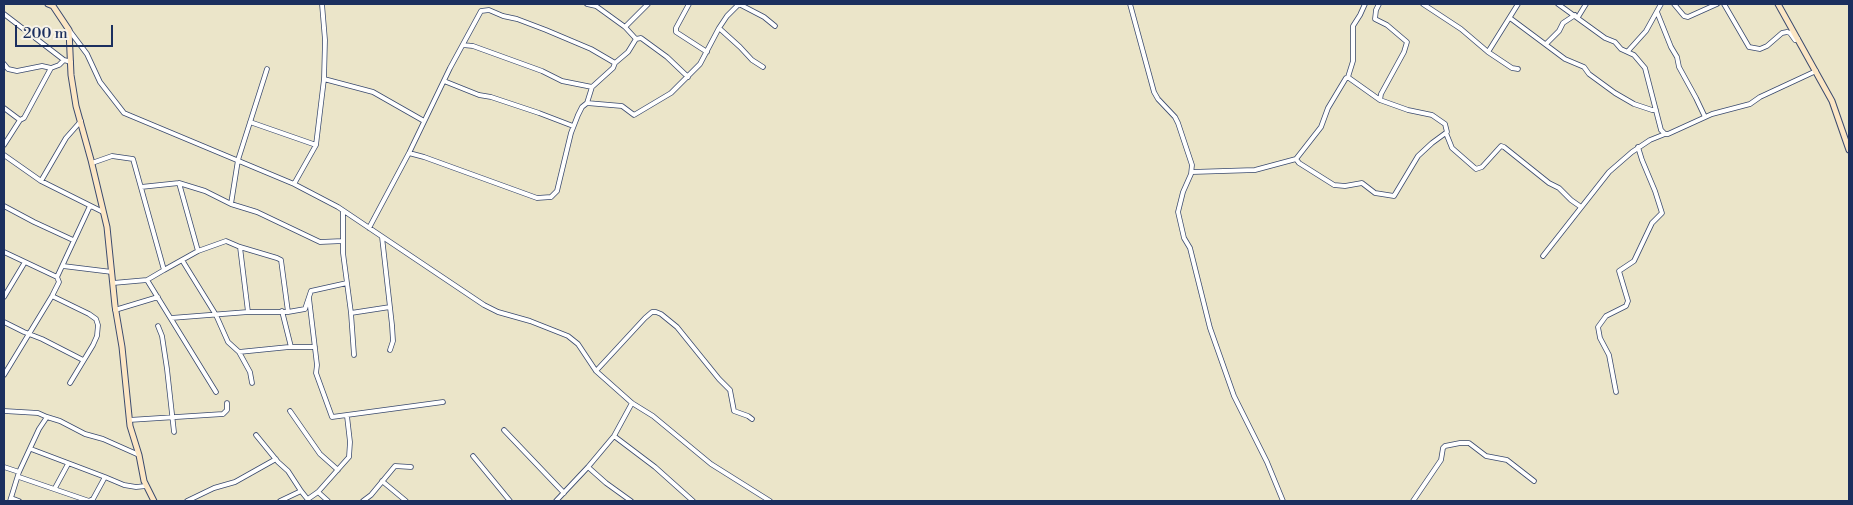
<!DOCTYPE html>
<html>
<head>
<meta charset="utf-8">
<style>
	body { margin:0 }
	#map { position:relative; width:1853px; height:505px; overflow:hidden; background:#ebe5c9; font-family:"Libre Bodoni",serif }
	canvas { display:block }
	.frame { position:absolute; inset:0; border:5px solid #1b2f5e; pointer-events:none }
	.scale { position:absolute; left:15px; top:25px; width:98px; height:22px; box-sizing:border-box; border:2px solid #1b2f5e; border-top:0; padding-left:6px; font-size:15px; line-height:18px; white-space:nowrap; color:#1b2f5e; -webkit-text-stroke:4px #f7f3e8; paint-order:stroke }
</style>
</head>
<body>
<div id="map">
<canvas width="1853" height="505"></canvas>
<div class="frame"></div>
<div class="scale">200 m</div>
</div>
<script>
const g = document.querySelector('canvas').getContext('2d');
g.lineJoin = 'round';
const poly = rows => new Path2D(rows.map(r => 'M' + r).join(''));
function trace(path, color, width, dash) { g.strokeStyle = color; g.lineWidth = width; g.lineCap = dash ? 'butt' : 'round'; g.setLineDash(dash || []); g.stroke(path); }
const street = poly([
	[587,4,596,6,625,27,636,39],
	[689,4,676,28,676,32,707,52],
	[739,4,764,17,775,26],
	[1130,4,1154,92,1158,99,1175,117,1178,123,1192,165,1191,174,1183,192,1178,212,1184,238,1190,248,1210,328,1234,396,1267,462,1283,501],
	[1423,4,1461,29,1488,52,1518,4],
	[1558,4,1605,38,1615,42,1621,49,1634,55,1645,68,1661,130,1665,134,1668,134,1712,114,1750,104,1760,97,1816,71],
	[1674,4,1684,16,1688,17,1717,4],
	[1724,4,1749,47,1760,49,1767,46,1782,33,1787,32,1790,33,1795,40,1798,39],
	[1657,12,1671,47,1677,57,1679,67,1696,98,1705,117],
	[4,14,64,60,71,62],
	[1578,17,1586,4],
	[1510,18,1565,59,1584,67,1589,74,1615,93,1634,104,1652,110,1656,110],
	[625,27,648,4],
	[719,28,740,47,752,60,763,67],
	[69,30,87,54,100,82,124,113,294,184,338,207,484,305,498,312,530,321,568,336,578,344,596,371,632,403,653,416,711,464,770,501],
	[1546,44,1559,31,1563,23,1575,15],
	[463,45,473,46,542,71,562,81,592,87],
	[1628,51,1646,31,1661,4],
	[1488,52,1512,68,1518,69],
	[615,63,628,52,636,39,641,38,667,57,688,77],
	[4,64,8,69,17,71,42,66,51,68],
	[1348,77,1353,61,1353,26,1360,15,1365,4],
	[324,79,373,92,424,121],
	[444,81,479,95,491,97,539,113,573,126],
	[587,103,622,106,634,115,671,93,700,64,719,28,727,16,739,4],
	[4,108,20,120],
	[250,122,316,145],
	[1446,133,1452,148,1476,169,1482,167,1501,146,1504,147,1549,183,1559,188,1571,200,1581,207],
	[4,145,20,120,24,118,51,68,59,65,64,60],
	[4,155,41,181,103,212],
	[1296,159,1321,127,1328,108,1346,78,1349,78,1380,100],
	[238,160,267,69],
	[92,163,112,156,133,159,164,270,147,280,113,283],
	[1192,172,1255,170,1296,159,1299,163,1334,185,1345,186,1362,183,1375,193,1394,196,1418,156,1432,143,1447,132,1445,124,1432,115,1408,110,1380,100,1381,94,1404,52,1407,42,1387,25,1375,19,1376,10,1379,4],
	[41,181,66,138,81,121],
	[179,183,198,251],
	[294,184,316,145,324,79,325,40,322,4],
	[141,187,179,183,205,191,231,204,257,212,320,242,343,241],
	[231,204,238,160],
	[4,206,34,222,73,240],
	[343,211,343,253,351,313,354,355],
	[369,228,409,153,450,68,481,11,489,10,503,16,517,19,546,30,591,49,615,63,613,68,592,87,587,103,582,107,578,115,571,133,557,191,551,197,537,198,424,157,409,153],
	[382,237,392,325,393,341,390,350],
	[240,247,248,312],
	[4,252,57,277],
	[1543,256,1609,172,1632,152,1650,140,1665,134],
	[182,260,216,315,228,342,239,352,250,372,252,383],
	[63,266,112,272],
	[164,270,198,251,226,241,240,247,277,258,281,260,288,312],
	[147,280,216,392],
	[52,296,89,314,96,319,98,325,97,336,93,345,70,383],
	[4,297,25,262],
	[309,298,317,365,316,373,332,417,443,402],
	[115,310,158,297],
	[282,311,291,347],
	[351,313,390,307],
	[171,318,248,312,288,312,305,309,311,291,347,283],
	[4,322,24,332,42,339,83,360],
	[158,326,162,336,167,369,174,432],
	[239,352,289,347,315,347],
	[596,371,645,318,652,312,656,312,661,314,677,327,719,379,730,390,734,411,748,416,752,419],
	[4,375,52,296,59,282,57,277,90,206],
	[1616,392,1609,355,1600,338,1598,327,1606,316,1626,306,1628,301,1619,271,1634,261,1652,223,1662,213,1655,191,1642,160,1638,147],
	[4,411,38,413,47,417],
	[290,411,320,454,338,470],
	[129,420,223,414,227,410,227,403],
	[504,430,564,493],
	[256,435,278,462,288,471,301,491,309,501],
	[614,436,655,467,693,501],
	[31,449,105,477],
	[473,456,510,501],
	[4,467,19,472],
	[588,467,606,483,631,501],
	[19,477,89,501,93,499,105,477,124,485,136,487,146,486],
	[382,481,406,501],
	[55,488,68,464],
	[318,492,328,501],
	[11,498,19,501],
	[308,499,318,492,349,457,350,442,347,416],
	[10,501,19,472,39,429,47,417,60,421,85,434,103,439,139,455],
	[187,501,214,488,235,482,276,459],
	[280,501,301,491],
	[363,501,371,495,395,466,411,467],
	[556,501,588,467,614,436,632,403],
	[1413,501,1441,460,1443,448,1445,446,1460,443,1469,443,1486,456,1507,460,1534,481]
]);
const secondary = poly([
	[48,4,53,6,69,30,71,75,76,106,91,160,107,227,115,306,122,347,130,426,139,455,144,481,154,501],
	[1778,4,1832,101,1849,150]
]);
trace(street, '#3a4a6e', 5.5);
trace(secondary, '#3a4a6e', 7);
trace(street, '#fff', 4);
trace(secondary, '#fce6c4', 5);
</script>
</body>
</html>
